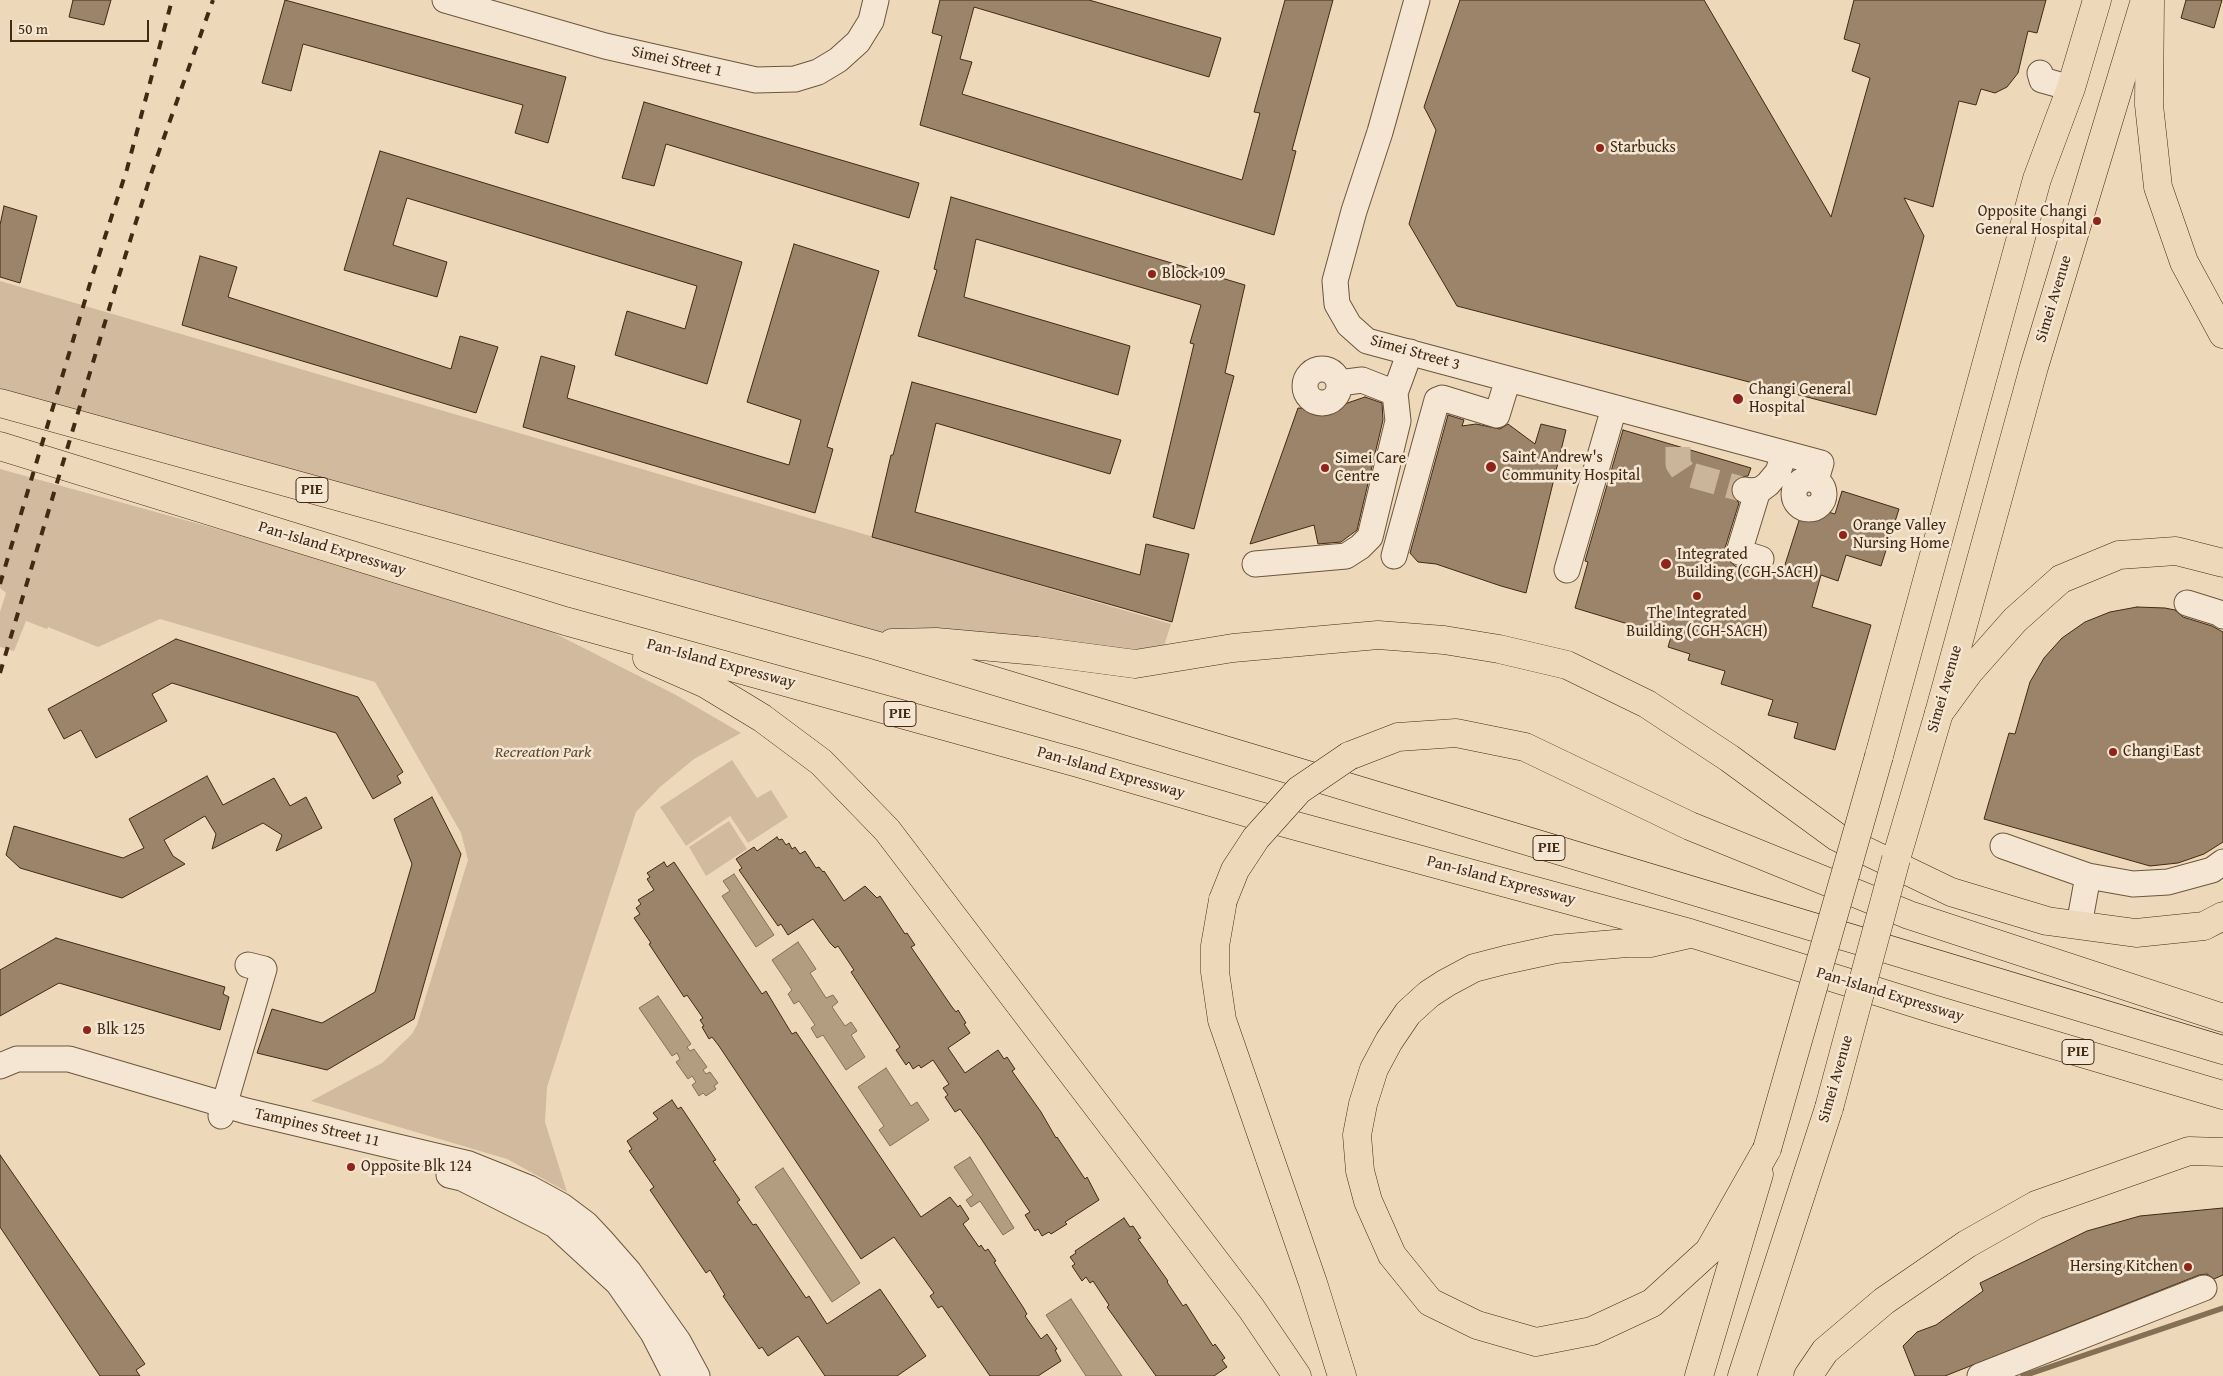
<!DOCTYPE html>
<html>
<head>
<meta charset="utf-8">
<style>
	body { margin:0 }
	#map { position:relative; width:2223px; height:1376px; overflow:hidden; background:#eed8ba; font-family:"Gentium Book Plus",serif }
	canvas { display:block }
	.scale { position:absolute; left:10px; top:20px; width:139px; height:22px; box-sizing:border-box; border:2px solid #412a13; border-top:0; padding-left:6px; font-size:15px; line-height:18px; white-space:nowrap; color:#412a13; -webkit-text-stroke:4px #f4e6d2; paint-order:stroke }
</style>
</head>
<body>
<div id="map">
<canvas width="2223" height="1376"></canvas>
<div class="scale">50 m</div>
</div>
<script>
const g = document.querySelector('canvas').getContext('2d');
g.lineJoin = 'round';
function fillPath(path, color) { g.fillStyle = color; g.fill(path, 'evenodd'); }
const poly = rows => new Path2D(rows.map(r => 'M' + r).join(''));
function trace(path, color, width, dash) { g.strokeStyle = color; g.lineWidth = width; g.lineCap = dash ? 'butt' : 'round'; g.setLineDash(dash || []); g.stroke(path); }
function write(font, color, halo, rows, align = 'center') {
  g.font = font + ' "Gentium Book Plus",serif'; g.lineWidth = 5; g.setLineDash([]); g.textBaseline = 'middle'; g.strokeStyle = halo; g.fillStyle = color; for (const [text, x, y, turn = 0] of rows) {
    g.save(); g.translate(x, y); g.rotate((+turn || 0) * Math.PI / 180); g.textAlign = isNaN(turn) ? turn : align; if (halo) g.strokeText(text, 0, 0); g.fillText(text, 0, 0); g.restore();
  }
}
fillPath(poly([
	[0,281,1171,624,1163,649,1038,649,905,641,0,398],
	[0,469,507,609,676,695,741,733,694,759,660,787,636,812,547,1087,545,1122,567,1192,507,1159,311,1101,382,1063,412,1034,417,1025,468,860,461,833,375,682,160,619,98,647,48,627,47,629,26,621,14,651,0,647,0,612,6,593,0,588],
	[732,760,757,798,771,790,788,817,748,843,730,816,686,846,660,807],
	[729,821,747,849,706,876,689,847]
]), '#d1ba9e');
const water = poly([
	[734,874,774,935,756,947,722,896,730,891,723,881,734,874],
	[798,942,816,969,810,973,826,998,833,995,838,1002,832,1007,845,1026,851,1022,857,1031,851,1035,865,1057,846,1070,823,1035,817,1038,811,1028,815,1025,799,1001,794,1004,788,994,792,990,772,960,798,942],
	[658,996,691,1044,687,1047,690,1051,694,1049,707,1067,703,1070,706,1074,710,1072,718,1083,714,1086,716,1089,706,1096,703,1093,699,1096,692,1085,696,1082,692,1076,688,1079,676,1062,680,1059,677,1053,672,1056,639,1008,658,996],
	[886,1068,911,1106,917,1102,929,1120,890,1146,879,1130,884,1126,858,1087,886,1068],
	[970,1157,1014,1228,1003,1235,980,1201,971,1207,966,1200,973,1195,954,1167,970,1157],
	[783,1168,860,1283,832,1302,755,1187,783,1168],
	[1071,1299,1122,1376,1086,1376,1046,1315,1071,1299]
]);
fillPath(water, '#b39d81');
trace(water, '#856f55', 1);
trace(poly([
	[2023,1376,2223,1308]
]), '#856f55', 5.5);
const building = poly([
	[73,0,111,0,104,25,69,17,73,0],
	[285,0,566,77,548,143,515,133,523,105,303,44,291,91,262,83,285,0],
	[940,0,1089,0,1221,38,1209,77,974,7,960,59,972,62,962,94,1242,180,1260,113,1254,112,1285,0,1333,0,1292,150,1296,151,1274,235,920,125,942,36,932,33,940,0],
	[1460,0,1704,0,1831,217,1870,78,1852,71,1860,44,1844,39,1854,0,2046,0,2037,33,2028,31,2018,73,2007,87,1995,93,1981,89,1976,105,1959,101,1933,207,1904,198,1924,236,1876,415,1457,306,1409,224,1436,130,1424,107,1460,0],
	[2186,0,2222,0,2214,28,2181,18,2186,0],
	[644,102,919,183,909,218,666,144,654,186,622,178,644,102],
	[380,151,742,262,707,384,615,355,627,311,685,329,697,286,407,198,393,245,447,262,437,297,344,270,380,151],
	[951,197,1245,285,1225,373,1234,376,1194,529,1153,517,1194,344,1190,343,1201,305,976,239,964,297,1130,346,1118,395,918,336,937,270,934,269,951,197],
	[4,206,37,216,20,283,0,277,0,225,4,206],
	[794,244,879,271,827,447,833,449,815,513,523,427,541,356,575,366,567,398,789,465,801,420,747,402,794,244],
	[200,256,237,267,228,297,451,369,460,336,498,347,476,413,182,325,200,256],
	[912,382,1121,440,1110,474,936,423,915,512,1140,575,1146,544,1189,554,1172,622,872,537,891,455,893,455,912,382],
	[1365,397,1382,403,1383,420,1357,530,1341,542,1318,544,1314,525,1250,544,1298,408,1327,410,1365,397],
	[1448,415,1464,420,1462,426,1476,424,1500,429,1508,424,1535,444,1541,424,1566,430,1526,593,1501,586,1436,564,1418,562,1410,553,1448,415],
	[1623,430,1751,468,1748,476,1740,477,1734,481,1731,487,1732,495,1739,503,1725,548,1725,557,1735,566,1757,573,1764,573,1769,571,1782,574,1804,505,1835,514,1842,491,1899,509,1881,566,1846,555,1838,581,1821,575,1812,607,1871,625,1835,750,1794,738,1798,723,1768,715,1773,700,1721,684,1725,671,1688,660,1690,654,1668,647,1671,637,1575,608,1588,562,1585,561,1623,430],
	[2137,607,2165,608,2175,610,2183,617,2212,626,2223,632,2223,842,2204,854,2178,863,2150,866,1984,819,2009,733,2015,734,2030,682,2044,658,2062,638,2085,622,2110,612,2137,607],
	[176,639,358,697,403,772,397,776,401,783,373,799,336,733,172,683,152,694,167,721,96,758,81,730,64,739,48,709,176,639],
	[207,776,223,805,274,778,290,806,306,797,322,828,276,851,282,835,263,823,212,849,216,834,205,816,164,840,173,856,185,864,122,898,20,868,6,855,14,826,123,858,144,848,129,819,207,776],
	[432,797,461,854,414,1019,327,1070,257,1053,272,1009,322,1023,375,992,412,864,394,819,432,797],
	[777,837,779,840,782,839,786,845,789,843,792,849,795,847,800,854,805,851,816,868,819,867,823,872,824,871,844,901,865,886,877,898,880,896,905,934,907,933,915,945,911,947,952,1007,956,1012,958,1010,966,1023,964,1024,970,1033,948,1048,965,1073,998,1050,1004,1059,1007,1057,1015,1069,1012,1071,1041,1112,1056,1138,1057,1137,1085,1179,1087,1177,1099,1200,1065,1222,1067,1224,1051,1234,1049,1232,1042,1236,1038,1229,1035,1231,1025,1215,1030,1212,980,1137,960,1109,955,1112,945,1097,948,1095,943,1088,949,1084,933,1060,921,1068,919,1065,913,1069,909,1062,906,1065,896,1050,900,1047,851,972,854,970,838,946,835,948,830,943,813,919,788,935,781,924,778,926,739,870,742,868,736,859,754,847,757,851,777,837],
	[664,862,667,867,674,862,762,994,766,991,792,1034,796,1032,921,1217,950,1197,958,1207,960,1205,969,1219,963,1224,979,1247,981,1245,985,1251,988,1249,996,1261,994,1262,1000,1272,1023,1307,1027,1314,1025,1316,1041,1339,1047,1334,1057,1349,1055,1350,1061,1361,1038,1376,990,1376,942,1306,938,1308,930,1296,934,1293,894,1237,861,1259,719,1046,712,1037,709,1039,702,1027,704,1026,700,1020,703,1018,687,995,684,997,653,950,649,944,651,943,634,918,640,914,636,908,641,904,638,900,654,890,647,879,650,877,647,873,664,862],
	[56,938,225,987,223,994,229,997,220,1030,59,983,0,1016,0,970,56,938],
	[672,1100,678,1109,681,1107,689,1119,716,1160,713,1161,740,1200,737,1202,753,1225,756,1224,806,1298,809,1296,827,1324,880,1289,926,1356,897,1376,825,1376,798,1336,768,1356,762,1347,759,1349,723,1296,725,1295,710,1270,706,1273,650,1190,654,1187,629,1151,632,1149,627,1141,658,1119,653,1113,672,1100],
	[0,1155,145,1364,136,1370,140,1376,100,1376,0,1227,0,1155],
	[2223,1208,2223,1275,2214,1279,2207,1274,2199,1275,1945,1376,1915,1376,1903,1346,1917,1332,1936,1325,1983,1291,1980,1283,2087,1231,2140,1216,2223,1208],
	[1124,1218,1130,1227,1133,1226,1141,1238,1138,1239,1168,1281,1167,1282,1183,1306,1186,1304,1213,1346,1215,1344,1225,1358,1222,1360,1227,1367,1214,1376,1156,1376,1107,1307,1109,1305,1093,1281,1090,1283,1086,1277,1082,1281,1072,1266,1075,1264,1070,1257,1076,1253,1075,1251,1124,1218]
]);
fillPath(building, '#9b846a');
trace(building, '#412a13', 1);
trace(poly([
	[1678,447,1678,464,1684,473,1745,490]
]), '#cbb599', 25, [25, 12]);
const minor = poly([
	[445,0,605,46,756,80,795,79,818,72,838,60,858,42,871,21,876,0],
	[1417,0,1380,132,1354,211,1335,281,1337,304,1349,325,1367,341,1821,463,1816,480],
	[2040,73,2042,80,2071,88],
	'1305 386a17 17 0 1 1 34 0a17 17 0 1 1-34 0Z',
	[1339,383,1362,380,1395,393],
	'1794 494a15 15 0 1 1 30 0a15 15 0 1 1-30 0Z',
	[1745,490,1751,491,1760,490,1768,484,1778,472,1784,454],
	[1758,490,1739,552,1761,559],
	[1394,556,1437,400,1442,398,1497,415,1508,379],
	[1255,564,1346,556,1360,547,1370,537,1398,421,1395,393,1410,352],
	[1567,570,1614,408],
	[2187,603,2219,613,2223,616],
	[2003,846,2088,876,2133,884,2168,882,2212,870,2223,862],
	[2079,925,2088,876],
	[0,1066,17,1059,69,1059,246,1111,469,1164,529,1188,562,1206,586,1224,601,1240,629,1272,678,1341,697,1376],
	[221,1116,264,969,248,965],
	[449,1175,462,1178,555,1225,618,1283,653,1333,675,1376],
	[1980,1376,2204,1288]
]);
const major = poly([
	[1879,756,2037,179,2071,88,2097,0],
	[1896,859,1939,713,2034,367,2145,0],
	[1699,1376,1759,1174],
	[1742,1376,1829,1108]
]);
const highway = poly([
	[2150,0,2149,105,2158,187,2184,262,2223,334],
	[0,403,875,645,2223,1050],
	[0,446,565,621,1078,763,1252,814,1690,933,1933,1009,2223,1095],
	[892,643,936,642,1037,651,1135,664,1233,648,1378,635,1444,640,1499,649,1567,665,1647,704,1729,758,1837,837,1951,892,2047,921,2136,933,2204,926,2223,916],
	[647,658,706,684,762,718,821,762,887,830,1251,1308,1297,1376],
	[1939,713,1969,672,2015,620,2061,579,2119,555,2176,551,2223,563],
	[1349,756,1398,737,1456,733,1525,747,1690,826,1909,915,2223,1018],
	[1223,900,1215,946,1215,972,1222,1020,1313,1283,1342,1376],
	[1689,934,1650,943,1627,943,1556,949,1505,960,1474,968,1446,983,1429,994,1408,1013,1389,1041,1374,1069,1363,1104,1357,1135,1360,1171,1368,1201,1392,1255,1430,1302,1477,1325,1536,1342,1592,1331,1652,1303,1709,1251,1767,1149],
	[1808,1376,1825,1351,1884,1301,1967,1244,2036,1205,2189,1151,2223,1152]
]);
trace(minor, '#6c563d', 27);
trace(major, '#412a13', 29);
trace(highway, '#412a13', 29);
trace(minor, '#f4e6d2', 25);
trace(major, '#eed8ba', 28);
trace(highway, '#eed8ba', 28);
trace(poly([
	[0,584,92,277,127,169,172,0],
	[0,673,118,279,152,171,213,0]
]), '#412a13', 4, [9, 9]);
const majorBridge = poly([
	[1829,1108,1896,859],
	[1767,1149,1879,756]
]);
const highwayBridge = poly([
	[1223,900,1235,870,1256,838,1299,790,1349,756]
]);
trace(majorBridge, '#412a13', 29, []);
trace(highwayBridge, '#412a13', 29, []);
trace(majorBridge, '#eed8ba', 28);
trace(highwayBridge, '#eed8ba', 28);
for (const [x, y, r, color] of [
	[1600,148,5,"#8f2418"],
	[2097,221,5,"#8f2418"],
	[1152,274,5,"#8f2418"],
	[1738,399,6,"#8f2418"],
	[1491,467,6,"#8f2418"],
	[1325,468,5,"#8f2418"],
	[1843,535,5,"#8f2418"],
	[1666,564,6,"#8f2418"],
	[1697,596,5,"#8f2418"],
	[2113,752,5,"#8f2418"],
	[87,1030,5,"#8f2418"],
	[351,1167,5,"#8f2418"],
	[2188,1267,5,"#8f2418"]
]) { const dot = new Path2D(); dot.arc(x, y, r, 0, 2 * Math.PI); g.fillStyle = color; g.fill(dot); trace(dot, '#f4e6d2', 2); }
for (const [x, y, w] of [
	[312,490,32],
	[900,714,32],
	[1549,848,32],
	[2078,1052,32]
]) { const box = new Path2D(); box.roundRect(x - w / 2, y - 12.5, w, 25, 4); g.fillStyle = '#f4e6d2'; g.fill(box); trace(box, '#412a13', 1); }
write('bold 15px', '#412a13', null, [
	["PIE",312,490],
	["PIE",900,714],
	["PIE",1549,848],
	["PIE",2078,1052]
]);
write('16px', '#412a13', '#f4e6d2', [
	["Simei Street 1",677,62,13],
	["Simei Avenue",2054,299,-73],
	["Simei Street 3",1415,353,16],
	["Pan-Island Expressway",332,549,17],
	["Pan-Island Expressway",721,664,15],
	["Simei Avenue",1945,689,-74],
	["Pan-Island Expressway",1111,773,16],
	["Pan-Island Expressway",1501,881,15],
	["Pan-Island Expressway",1890,995,17],
	["Simei Avenue",1836,1079,-74],
	["Tampines Street 11",317,1128,13]
]);
write('16px', '#412a13', '#f4e6d2', [
	["Starbucks",1610,148],
	["Opposite Changi",2087,212,"right"],
	["General Hospital",2087,230,"right"],
	["Block 109",1162,274],
	["Changi General",1749,390],
	["Hospital",1749,408],
	["Saint Andrew's",1502,458],
	["Community Hospital",1502,476],
	["Simei Care",1335,459],
	["Centre",1335,477],
	["Orange Valley",1853,526],
	["Nursing Home",1853,544],
	["Integrated",1677,555],
	["Building (CGH-SACH)",1677,573],
	["The Integrated",1697,614,"center"],
	["Building (CGH-SACH)",1697,632,"center"],
	["Changi East",2123,752],
	["Blk 125",97,1030],
	["Opposite Blk 124",361,1167],
	["Hersing Kitchen",2178,1267,"right"]
], 'left');
write('italic 16px', '#5e472f', '#f4e6d2', [
	["Recreation Park",543,753]
]);
</script>
</body>
</html>
